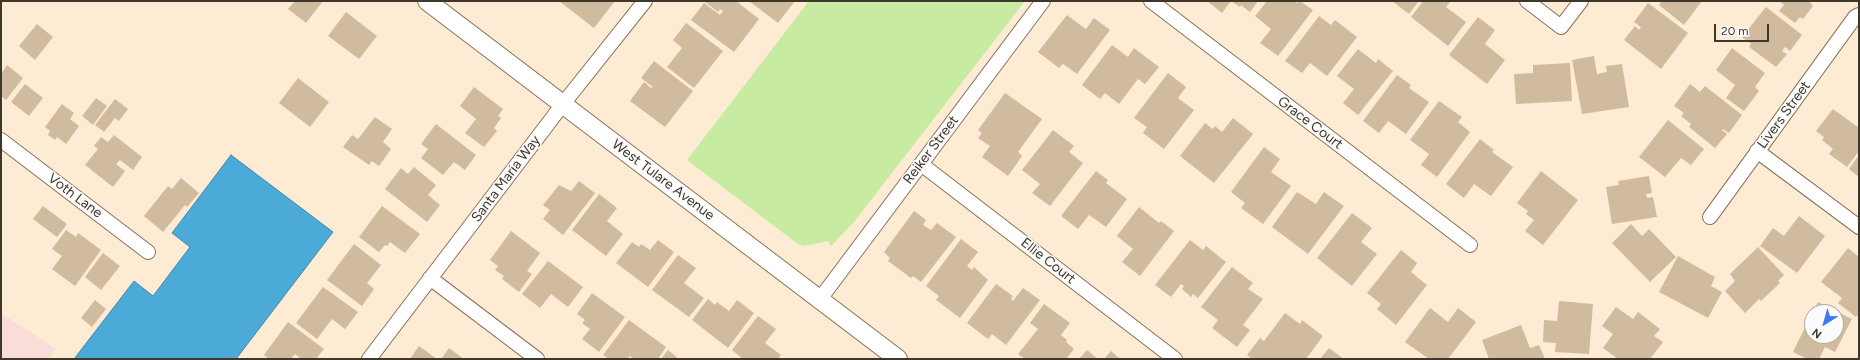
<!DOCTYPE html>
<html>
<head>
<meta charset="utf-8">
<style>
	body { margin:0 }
	#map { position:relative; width:1860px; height:360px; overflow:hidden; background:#fdebd4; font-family:Figtree,sans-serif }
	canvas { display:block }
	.frame { position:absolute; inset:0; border:2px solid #40372b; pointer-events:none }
	.north { position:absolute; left:1804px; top:304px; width:40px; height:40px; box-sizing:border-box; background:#fbfbfb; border:1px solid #b0ada8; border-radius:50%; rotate:217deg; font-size:11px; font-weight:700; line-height:16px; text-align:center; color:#40372b }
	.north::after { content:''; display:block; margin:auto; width:14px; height:18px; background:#3f79e9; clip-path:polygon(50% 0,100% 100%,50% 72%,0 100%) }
	.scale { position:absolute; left:1714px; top:24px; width:55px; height:18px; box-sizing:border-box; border:2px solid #40372b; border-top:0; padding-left:5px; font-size:12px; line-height:14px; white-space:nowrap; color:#40372b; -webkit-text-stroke:3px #fbfbfb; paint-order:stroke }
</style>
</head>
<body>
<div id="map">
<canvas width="1860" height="360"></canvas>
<div class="frame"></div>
<div class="north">N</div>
<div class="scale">20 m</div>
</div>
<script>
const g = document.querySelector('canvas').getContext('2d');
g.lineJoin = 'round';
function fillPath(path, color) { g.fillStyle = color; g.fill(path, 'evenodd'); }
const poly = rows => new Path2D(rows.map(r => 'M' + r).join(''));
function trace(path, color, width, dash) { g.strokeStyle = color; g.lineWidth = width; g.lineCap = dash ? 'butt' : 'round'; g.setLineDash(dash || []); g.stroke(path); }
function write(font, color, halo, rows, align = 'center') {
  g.font = font + ' Figtree,sans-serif'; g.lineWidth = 3; g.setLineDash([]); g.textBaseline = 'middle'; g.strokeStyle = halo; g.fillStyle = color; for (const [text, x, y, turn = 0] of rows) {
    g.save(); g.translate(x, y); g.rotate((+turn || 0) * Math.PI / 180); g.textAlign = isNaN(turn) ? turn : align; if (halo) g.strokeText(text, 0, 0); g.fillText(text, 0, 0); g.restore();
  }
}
fillPath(poly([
	[1,313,56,349,49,359,1,359]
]), '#f8ddd9');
fillPath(poly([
	[809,1,1025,1,854,222,831,246,828,241,803,246,798,244,687,160]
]), '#c7eba0');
const water = poly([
	[231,155,333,232,236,359,74,359,134,281,153,296,190,247,172,233,231,155]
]);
fillPath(water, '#4caad9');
trace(water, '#4888a5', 1);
fillPath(poly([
	[295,1,323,1,306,23,288,9],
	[559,1,615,1,594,28],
	[704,1,736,1,759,19,734,52,691,20,704,3,720,15,723,11,720,9,718,12],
	[749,1,795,1,778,23],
	[1207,1,1231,1,1222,13],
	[1231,1,1258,1,1250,12,1241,5,1240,7],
	[1267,1,1294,1,1297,3,1300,1,1313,10,1278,56,1260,43,1271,29,1255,16],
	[1392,1,1419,1,1409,14],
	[1423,1,1451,1,1446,7,1466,22,1448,46,1411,17],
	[1661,1,1702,1,1684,25,1659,5],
	[1779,1,1809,1,1813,6,1803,19,1800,17,1795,23,1779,11,1784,5],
	[1648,3,1688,33,1661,69,1624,40,1635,26,1639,30,1641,27,1634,22],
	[1766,7,1802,35,1790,51,1785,47,1782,51,1787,54,1776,67,1749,47,1751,44,1742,37],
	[346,12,377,36,359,59,328,36],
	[1067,15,1086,29,1094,18,1110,30,1077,74,1063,64,1059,68,1038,52],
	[1319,16,1331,25,1335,20,1357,37,1327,76,1310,63,1302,73,1285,61],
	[1478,17,1495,30,1485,44,1505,60,1487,84,1449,55],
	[686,23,723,51,694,88,667,67,682,48,673,40],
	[37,24,53,37,35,60,19,46],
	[1112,45,1128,57,1134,48,1159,67,1145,84,1138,79,1119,104,1105,93,1100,99,1082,85],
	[1732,48,1765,73,1755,87,1759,91,1744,111,1726,98,1735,85,1716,70],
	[1358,49,1376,63,1378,59,1393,71,1358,115,1343,103,1354,89,1337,76],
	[1594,56,1597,74,1607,72,1606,66,1622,64,1629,107,1582,114,1572,60],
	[654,61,693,91,665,127,630,101,644,82,651,88,653,87,641,78],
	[1570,63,1572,101,1516,104,1514,74,1533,73,1533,65],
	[7,65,23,78,6,100,1,96,1,74],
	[1168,73,1186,87,1178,98,1194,110,1164,149,1143,133,1147,127,1134,118],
	[1397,75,1411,85,1409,88,1429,102,1406,134,1388,121,1379,133,1363,121],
	[298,78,329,102,310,127,279,103],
	[25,84,43,98,29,116,11,102],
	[1690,84,1700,92,1705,86,1742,115,1729,133,1723,129,1722,130,1727,134,1715,148,1689,127,1691,124,1681,116,1684,113,1674,106],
	[474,87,503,109,498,116,501,118,494,128,497,131,484,147,465,133,476,119,460,106],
	[1005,93,1042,119,1018,152,1022,156,1008,176,982,157,990,146,978,138,982,133,978,130],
	[96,98,107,106,93,125,82,116],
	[115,99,128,109,119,121,115,118,104,132,95,125],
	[1439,101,1462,117,1458,122,1470,132,1437,177,1421,165,1429,154,1410,140],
	[62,104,74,113,70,119,79,126,66,144,57,137,55,140,48,135,50,131,45,127],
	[1833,109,1859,128,1859,151,1847,167,1829,154,1833,149,1822,140,1824,137,1816,131],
	[375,117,392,129,383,142,391,149,379,166,372,161,369,165,343,147,352,135,358,139],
	[1233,118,1253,134,1214,183,1180,156,1205,123,1213,129,1215,126,1222,132],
	[1668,120,1704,149,1691,165,1681,158,1665,177,1639,157],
	[436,124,476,155,465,170,454,162,443,175,421,158,428,149,421,144],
	[1053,130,1074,146,1069,152,1083,163,1050,206,1032,193,1040,184,1022,170],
	[114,135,142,157,133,170,120,160,116,164,125,171,113,187,85,165,98,149,94,146,101,137,108,142],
	[1480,139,1494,150,1492,152,1513,167,1491,196,1474,184,1464,198,1446,184],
	[1264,147,1280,159,1271,172,1291,186,1263,224,1241,208,1245,203,1231,192],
	[1859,155,1859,177,1849,169],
	[414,167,436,185,428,195,440,205,427,222,385,189,401,168,408,174],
	[1096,171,1108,180,1106,183,1127,199,1106,227,1089,215,1078,229,1061,216],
	[1541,171,1578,200,1543,245,1525,231,1534,220,1526,214,1528,211,1517,203],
	[1649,176,1652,193,1646,194,1647,198,1653,197,1657,217,1612,224,1606,187,1619,185,1618,181],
	[181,178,199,193,187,207,185,205,163,232,144,216,168,186,172,189],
	[579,181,595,193,563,235,543,219,550,210,543,205,559,185,571,191],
	[1297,192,1316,204,1324,192,1344,206,1308,254,1272,227],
	[599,194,617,208,607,221,623,234,606,256,572,230],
	[43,206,67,224,57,237,33,219],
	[382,206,420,234,405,253,390,242,387,246,385,245,379,252,359,237],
	[1139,207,1159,223,1161,221,1174,231,1140,276,1122,262,1133,249,1117,236],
	[914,211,926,220,923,225,931,230,937,223,956,237,921,282,913,276,911,278,888,261,890,258,884,252],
	[1352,213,1372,228,1361,242,1377,254,1352,286,1317,258],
	[1799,216,1825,236,1797,273,1760,246,1773,228,1784,236],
	[1631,224,1642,236,1649,229,1676,257,1650,282,1612,243],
	[66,230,76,237,78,233,101,250,75,286,52,269,62,256,52,249],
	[511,231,540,253,527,271,532,274,519,292,502,279,504,276,495,270,498,266,490,260],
	[961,239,978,252,967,266,972,270,974,267,988,280,960,318,936,300,939,296,926,286],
	[658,240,674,252,648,287,616,263,632,242,639,247,641,244,650,250],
	[1190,240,1203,250,1206,246,1226,262,1198,298,1193,294,1191,297,1182,289,1184,286,1181,284,1171,297,1155,285],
	[354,244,381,265,367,283,374,289,362,306,327,280],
	[1758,247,1784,275,1778,281,1780,283,1761,301,1759,299,1745,313,1725,291,1735,281,1730,274],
	[1848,248,1859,257,1859,314,1856,317,1838,303,1842,298,1821,282],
	[1401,250,1417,263,1411,272,1427,285,1396,325,1377,309,1381,304,1367,293],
	[103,253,120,266,101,290,85,277],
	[678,255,696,268,684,283,704,298,689,317,652,290],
	[1678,256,1715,277,1711,286,1722,292,1708,318,1659,292],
	[548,261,583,287,568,307,551,294,540,308,522,294],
	[1232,267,1253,283,1248,289,1263,299,1243,325,1250,330,1237,347,1212,328,1218,320,1201,307],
	[996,284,1013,296,1011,299,1013,301,1023,288,1040,300,1006,345,992,334,988,339,967,323],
	[323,287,358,312,345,329,332,319,317,339,296,323],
	[592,293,625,317,599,352,582,339,590,329,582,323,585,320,577,314],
	[708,299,715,305,717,302,729,311,737,300,754,313,728,348,692,320],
	[95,300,106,309,92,327,81,318],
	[1559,301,1593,304,1589,354,1555,352,1556,343,1543,342,1544,320,1557,321],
	[1818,302,1852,319,1835,352,1825,347,1819,359,1807,359,1793,352,1812,313,1812,336,1836,336,1836,312,1813,312],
	[1044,304,1070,323,1061,335,1067,340,1066,342,1074,349,1066,359,1025,359,1018,354,1038,329,1030,323],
	[1616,307,1633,319,1638,312,1660,329,1654,336,1663,342,1650,359,1618,359,1603,348,1613,334,1602,326],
	[1430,308,1448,322,1458,308,1476,322,1448,359,1429,359,1405,342],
	[1285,313,1300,324,1302,320,1323,336,1306,359,1252,359,1247,355,1260,338,1264,341],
	[758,316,776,329,765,343,781,355,778,359,743,359,732,350],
	[629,320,666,347,658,359,634,359,630,356,627,359,609,359,603,355],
	[288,322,324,349,316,359,301,359,295,354,291,359,269,359,264,355],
	[1521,325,1530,348,1539,345,1545,359,1489,359,1482,340],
	[419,346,437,359,410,359],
	[449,348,464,359,441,359],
	[1329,348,1344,359,1320,359],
	[668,350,679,359,661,359],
	[1087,350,1098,359,1079,359],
	[1111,351,1120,359,1104,359]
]), '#d1bb9f');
const minor = poly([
	[1151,1,1470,245],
	[1527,1,1561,27,1581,1],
	[1,140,148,252],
	[1757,151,1859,227],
	[921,164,1175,359],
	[1710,217,1855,17,1859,15],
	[430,278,537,359],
	[820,299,1043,1],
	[369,359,563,104,645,1]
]);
const tertiary = poly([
	[427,1,898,359]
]);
trace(minor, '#877359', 16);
trace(tertiary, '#877359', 20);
trace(minor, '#fff', 14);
trace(tertiary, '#fff', 18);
write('14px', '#40372b', '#fbfbfb', [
	["Livers Street",1784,115,-54],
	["Grace Court",1310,123,37],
	["Reiker Street",931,150,-53],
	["Santa Maria Way",506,179,-53],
	["West Tulare Avenue",663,180,37],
	["Voth Lane",75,196,37],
	["Ellie Court",1048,261,38]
]);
</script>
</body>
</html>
